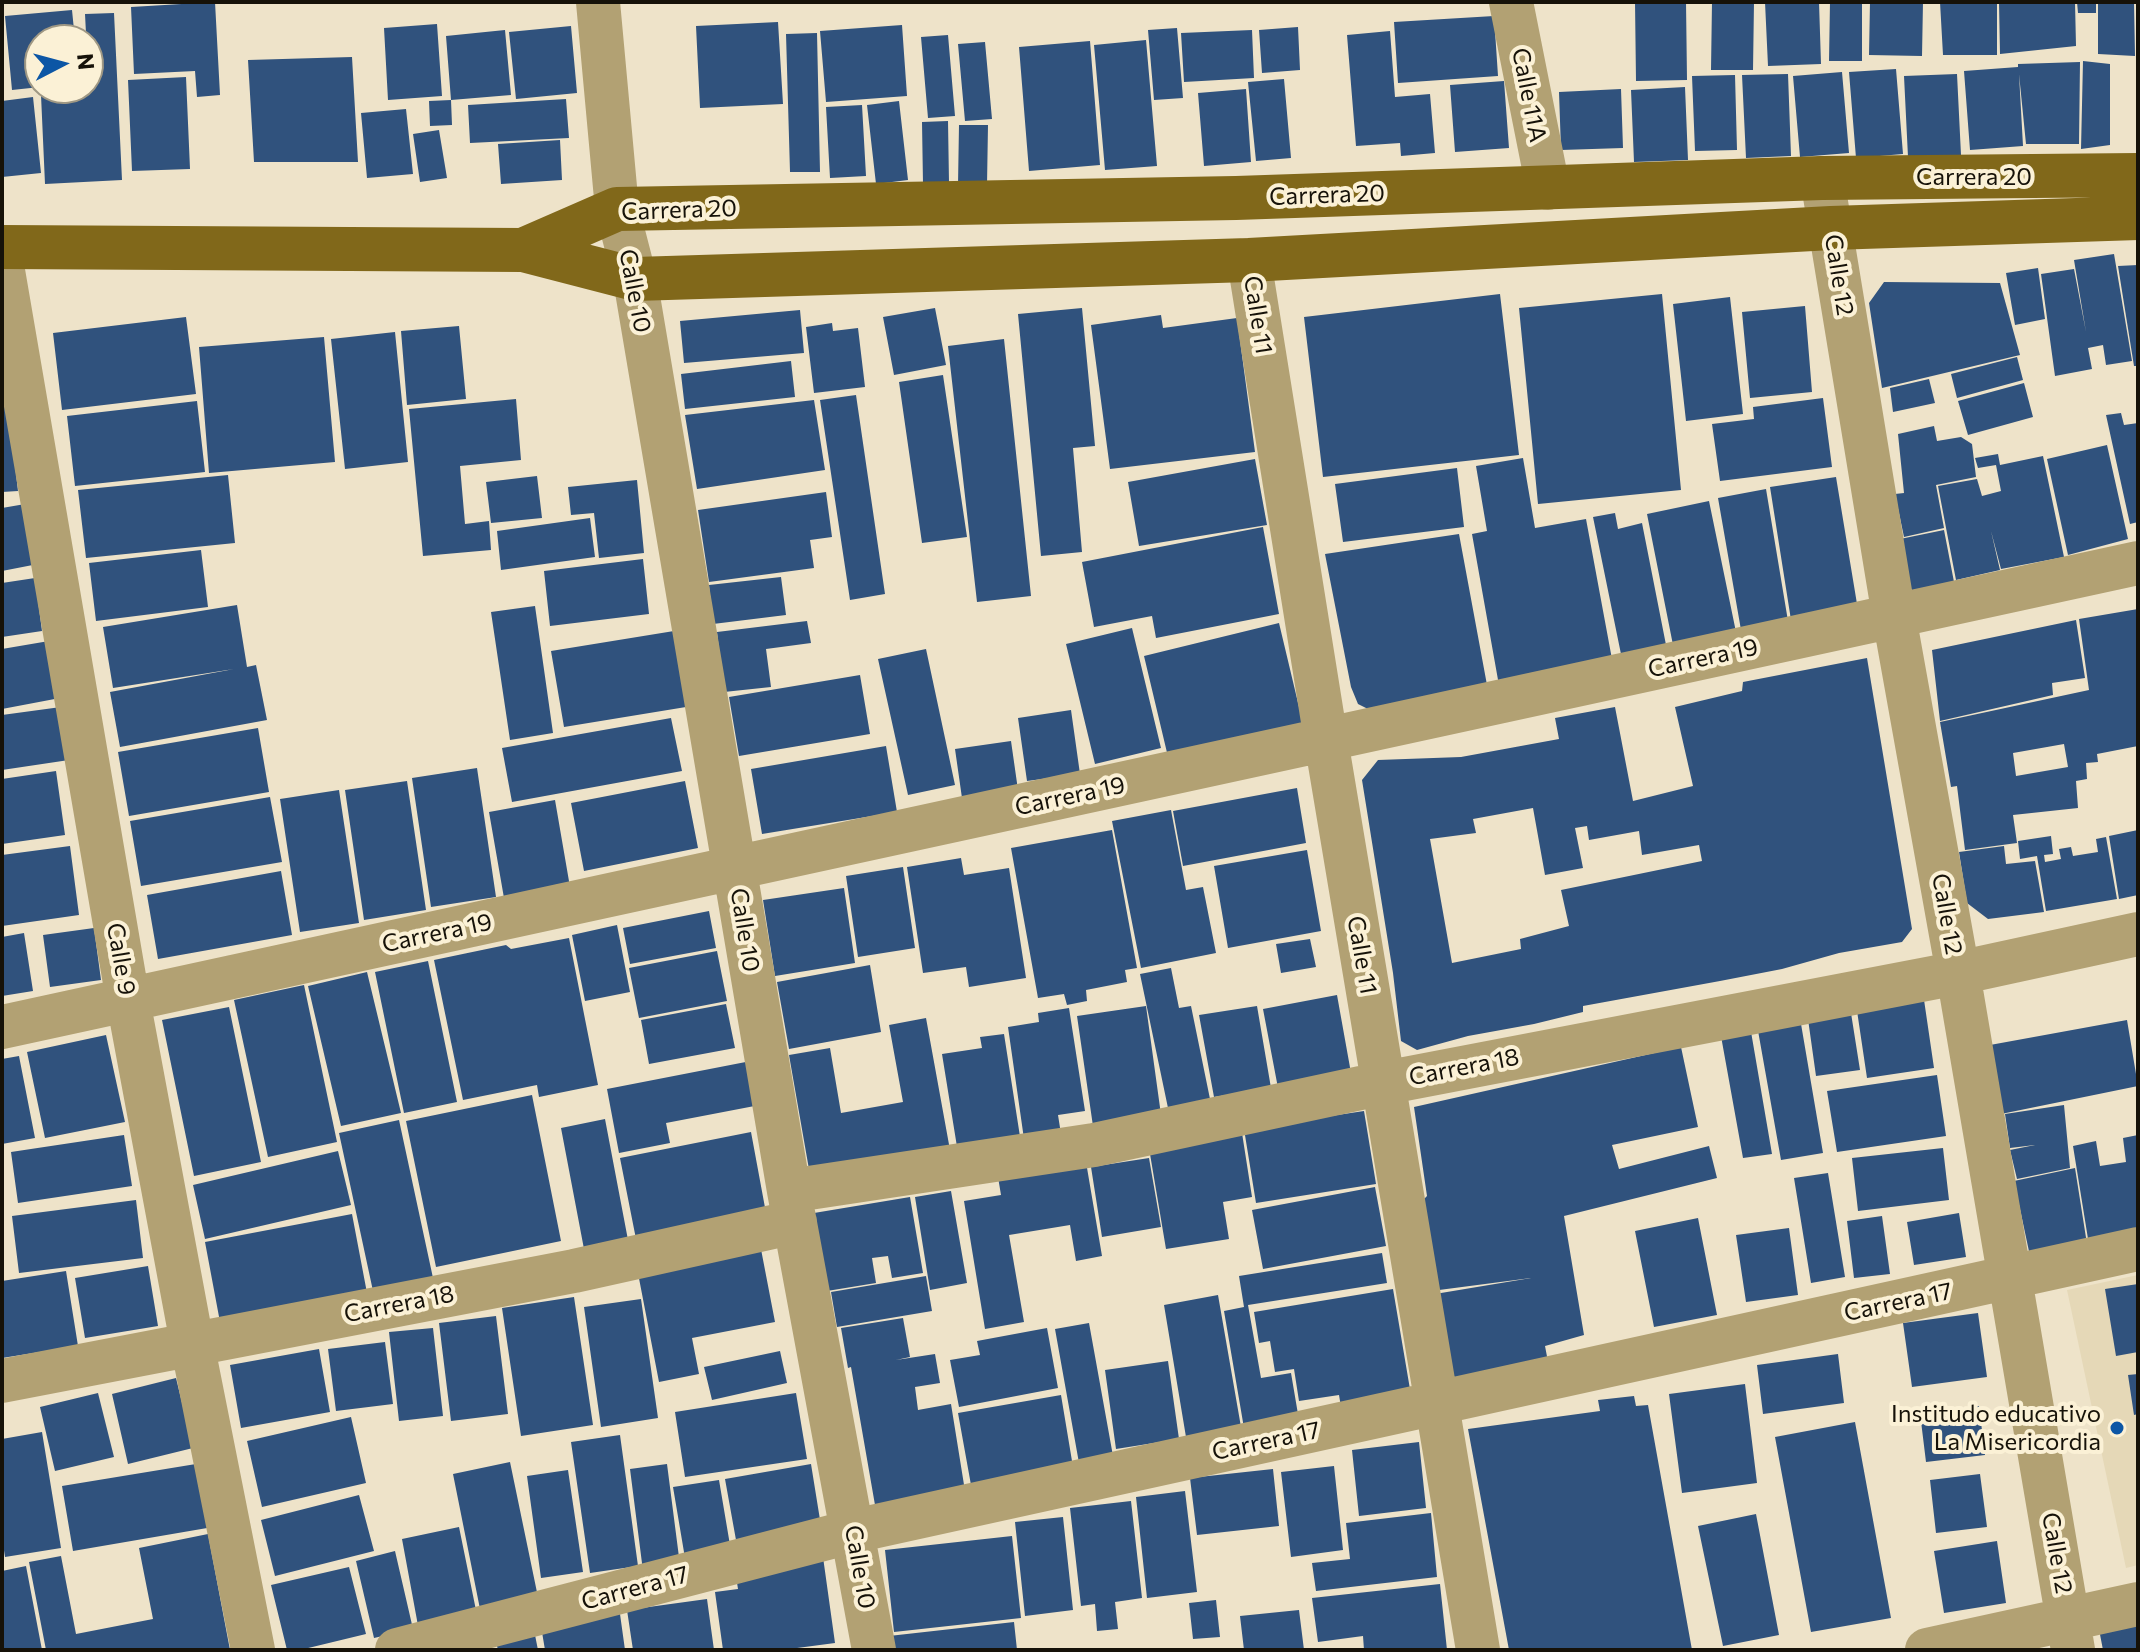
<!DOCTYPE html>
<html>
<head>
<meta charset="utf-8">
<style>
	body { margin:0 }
	#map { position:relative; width:2140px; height:1652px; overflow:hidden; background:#eee3c9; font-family:Commissioner,sans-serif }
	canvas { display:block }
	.frame { position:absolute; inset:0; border:4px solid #161209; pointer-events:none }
	.north { position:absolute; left:24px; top:24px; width:80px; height:80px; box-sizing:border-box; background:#fbf1d6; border:2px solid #9f9884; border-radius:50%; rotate:84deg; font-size:22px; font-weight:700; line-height:32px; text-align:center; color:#161209 }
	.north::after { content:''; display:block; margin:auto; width:28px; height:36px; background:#0c56a5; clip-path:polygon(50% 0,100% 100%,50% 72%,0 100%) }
</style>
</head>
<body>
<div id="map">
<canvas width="2140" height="1652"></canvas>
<div class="frame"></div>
<div class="north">N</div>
</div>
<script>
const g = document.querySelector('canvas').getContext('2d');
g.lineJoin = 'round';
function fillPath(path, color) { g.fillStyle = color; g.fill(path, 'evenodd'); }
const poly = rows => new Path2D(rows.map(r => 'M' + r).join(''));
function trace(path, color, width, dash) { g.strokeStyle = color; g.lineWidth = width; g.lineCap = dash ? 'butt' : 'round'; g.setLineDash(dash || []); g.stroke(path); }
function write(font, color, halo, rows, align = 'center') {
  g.font = font + ' Commissioner,sans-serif'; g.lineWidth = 8; g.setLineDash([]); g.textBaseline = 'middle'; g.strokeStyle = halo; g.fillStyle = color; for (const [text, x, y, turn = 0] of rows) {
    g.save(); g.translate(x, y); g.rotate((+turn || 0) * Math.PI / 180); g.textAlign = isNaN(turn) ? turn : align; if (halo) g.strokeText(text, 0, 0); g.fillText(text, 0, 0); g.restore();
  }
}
fillPath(poly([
	[2138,1275,2138,1565,2126,1568,2067,1290]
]), '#e5d8b7');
fillPath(poly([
	[215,2,220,95,197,97,195,71,134,74,131,7],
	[1635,2,1686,2,1687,80,1636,81],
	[1712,2,1754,2,1753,70,1711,70],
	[1765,2,1819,2,1821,64,1768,66],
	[1830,2,1862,2,1862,61,1829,61],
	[1870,2,1923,2,1922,56,1869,55],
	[1940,2,1997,2,1997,55,1943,55],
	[1999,2,2075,2,2076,46,2000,54],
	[2077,2,2096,2,2096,13,2078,13],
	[2098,2,2134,2,2135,56,2098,54],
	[72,10,75,40,40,40,40,87,12,90,5,16],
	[114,13,122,180,45,184,41,95,89,92,85,14],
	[1494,16,1498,76,1398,83,1394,22],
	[778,22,783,104,700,108,696,26],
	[437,24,442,96,388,100,384,28],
	[902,25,907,96,826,102,820,31],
	[571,26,577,93,516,99,509,32],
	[1298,27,1300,70,1262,73,1259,30],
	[1177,28,1183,98,1154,100,1148,30],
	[505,30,511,95,451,100,446,36],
	[1252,30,1254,78,1184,82,1181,33],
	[1390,31,1395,97,1430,94,1435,153,1401,156,1400,143,1356,146,1347,35],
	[817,33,820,172,790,172,786,34],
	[948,35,955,116,928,118,921,37],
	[1146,40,1157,166,1105,170,1094,45],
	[1090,41,1100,165,1029,171,1019,47],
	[985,42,992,119,965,121,958,44],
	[352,57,358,162,254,162,248,60],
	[2083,61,2110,64,2110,145,2081,149],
	[2080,62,2079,144,2026,144,2019,74,2023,146,1970,150,1964,71,2018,67,2018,64],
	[1896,69,1903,154,1856,158,1849,72],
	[1842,72,1849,153,1800,157,1793,76],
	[1788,74,1791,156,1746,158,1742,75],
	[1957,74,1961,155,1908,157,1904,76],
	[1735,75,1737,150,1695,151,1692,76],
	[186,77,190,169,132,171,128,80],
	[1284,79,1291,158,1256,161,1248,82],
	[1504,81,1509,148,1455,152,1450,85],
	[1685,87,1688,160,1634,162,1631,90],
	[1246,89,1251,162,1204,166,1198,93],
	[1621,89,1623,148,1561,150,1559,92],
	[33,97,41,173,2,177,2,101],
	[566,99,569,138,470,143,468,105],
	[451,100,452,125,430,126,429,101],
	[899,101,908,180,876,184,867,105],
	[862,105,866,176,830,178,826,107],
	[406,109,413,174,367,178,361,113],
	[948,121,949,183,923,184,922,122],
	[959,125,988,125,987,185,958,185],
	[439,130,447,178,420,182,413,134],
	[560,140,562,180,501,184,498,144],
	[2114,254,2132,361,2106,365,2103,345,2088,348,2092,369,2055,376,2041,274,2074,269,2086,332,2074,260],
	[2138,265,2138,366,2134,366,2118,266],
	[2038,268,2045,319,2015,325,2006,273],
	[1884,282,2000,283,2020,355,1882,388,1869,303],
	[1500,294,1519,455,1323,477,1304,317],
	[1662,294,1681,490,1538,504,1519,308],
	[1730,297,1743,414,1686,421,1673,304],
	[1805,306,1812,392,1750,398,1742,312],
	[935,308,946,365,894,375,883,317],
	[1082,308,1095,446,1073,448,1082,552,1041,556,1018,314],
	[800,310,804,353,684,363,680,321],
	[1161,315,1163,328,1237,318,1255,452,1110,469,1091,325],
	[186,317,196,394,62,410,53,333],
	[832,323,833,331,858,328,865,387,814,393,806,327],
	[459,326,466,399,407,405,401,331],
	[395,332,408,462,345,469,331,339],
	[324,337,335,462,209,473,199,347],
	[1004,339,1031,596,977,602,948,346],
	[2,354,18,491,2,492],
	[2017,357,2023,380,1957,398,1951,374],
	[791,361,795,397,685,409,681,374],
	[943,375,967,537,922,543,899,382],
	[1929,379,1935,403,1893,412,1890,388],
	[2024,383,2033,417,1968,435,1958,401],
	[856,395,885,594,850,600,820,400],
	[1823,398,1832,467,1720,481,1712,424,1754,419,1753,407],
	[516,399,521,460,460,466,465,524,489,521,491,550,423,556,409,409],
	[814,400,825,470,697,489,685,415],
	[197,401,205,472,75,486,67,416],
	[2121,413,2124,425,2138,423,2138,522,2130,524,2106,415],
	[1934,426,1937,441,1961,437,1972,444,1976,477,1936,485,1944,528,1904,537,1895,494,1904,493,1898,434],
	[2107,445,2128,539,2068,555,2047,459],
	[1998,454,2000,465,2043,456,2064,557,2001,569,1991,531,2000,570,1956,580,1938,486,1977,479,1982,496,2001,491,1996,465,1978,468,1975,458],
	[1523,458,1535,528,1586,519,1614,670,1500,691,1472,534,1487,531,1476,466],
	[1255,459,1267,525,1139,546,1128,482],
	[1457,468,1464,527,1343,542,1335,484],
	[228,475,235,543,86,558,78,490],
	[537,476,542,518,491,523,486,482],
	[1836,477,1858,610,1791,620,1770,487],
	[637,480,644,553,599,558,594,513,571,515,568,487],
	[1766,489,1788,621,1741,630,1718,498],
	[826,492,832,537,810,540,814,568,709,582,698,510],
	[1709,501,1736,632,1673,645,1647,514],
	[31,503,43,563,2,571,2,508],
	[1615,513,1618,529,1642,523,1667,650,1622,659,1593,517],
	[590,518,595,557,501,570,497,531],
	[1263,527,1279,614,1156,638,1152,616,1094,627,1082,562],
	[1944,530,1954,582,1909,592,1900,539],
	[1459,534,1487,685,1376,713,1358,704,1351,687,1325,554],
	[201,550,208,607,96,621,89,563],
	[643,559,649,614,550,626,544,571],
	[781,577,786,615,713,624,709,585],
	[35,578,42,631,2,637,2,583],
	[237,605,247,667,256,665,267,720,120,747,110,692,234,669,113,688,103,627],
	[535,606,553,733,510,740,491,612],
	[2138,609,2138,746,2097,754,2098,762,2086,763,2087,779,2076,781,2078,808,2013,815,2017,843,1965,850,1957,786,1951,787,1940,722,2089,690,2079,619],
	[2064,744,2068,767,2016,776,2013,753],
	[2076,620,2085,678,2052,683,2053,695,1940,721,1932,650],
	[807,621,811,643,766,649,771,687,724,692,717,632],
	[1279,623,1304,728,1169,761,1144,656],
	[1132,628,1161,748,1095,764,1066,644],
	[674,631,686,707,564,727,551,651],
	[49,641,60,698,2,709,2,649],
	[926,649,955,785,908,795,878,659],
	[1867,658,1912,929,1902,942,1839,953,1782,969,1720,981,1583,1006,1583,1012,1534,1024,1468,1036,1417,1050,1401,1041,1393,973,1362,780,1378,760,1461,757,1559,739,1555,718,1615,707,1633,801,1693,786,1675,707,1742,691,1743,682],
	[1533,808,1545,875,1583,868,1575,828,1587,826,1589,840,1639,831,1642,855,1699,845,1702,861,1561,890,1569,926,1520,939,1521,949,1452,963,1430,839,1476,833,1473,819],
	[860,675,870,734,739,756,729,697],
	[61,707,69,760,2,770,2,715],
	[1071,710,1080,774,1027,781,1018,718],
	[671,718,682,771,512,802,502,748],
	[258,728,269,792,129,816,118,752],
	[1011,741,1018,790,962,798,955,749],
	[886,746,897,812,762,834,751,769],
	[477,768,496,897,431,907,412,778],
	[56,771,65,835,2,844,2,779],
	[407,781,426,910,364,920,345,790],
	[685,781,698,848,584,871,571,803],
	[1297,788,1306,843,1183,866,1173,811],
	[339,790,359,923,300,932,280,799],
	[270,797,282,862,141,886,130,821],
	[555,800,570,887,504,898,489,812],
	[1171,810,1186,890,1203,887,1216,953,1141,968,1112,821],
	[1112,830,1137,968,1125,970,1127,982,1086,990,1087,1001,1067,1005,1064,994,1038,998,1011,848],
	[2138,830,2138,895,2119,899,2109,836],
	[2051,836,2053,854,2044,855,2045,862,2061,859,2059,849,2071,847,2073,856,2098,852,2096,839,2106,837,2117,899,2046,911,2037,856,2020,859,2018,841],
	[70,846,79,915,2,926,2,855],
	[2004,846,2006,864,2035,861,2044,912,1988,919,1967,903,1959,852],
	[1307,850,1321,931,1228,948,1214,866],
	[961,858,964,875,1009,868,1026,978,969,987,966,967,923,973,907,867],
	[903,867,915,948,858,957,846,876],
	[281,871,292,935,158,959,147,895],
	[844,888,855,963,775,976,763,900],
	[709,911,716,948,630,964,623,928],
	[617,925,630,992,585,1001,572,935],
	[94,928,101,980,50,987,43,935],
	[24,933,33,991,2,996,2,937],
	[569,938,598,1085,539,1097,537,1085,463,1100,434,960,506,945,511,949],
	[1310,939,1316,967,1281,973,1276,944],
	[717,951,727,1001,639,1018,629,968],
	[428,961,457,1102,404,1113,375,972],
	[870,965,881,1032,789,1049,777,982],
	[1171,968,1179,1008,1191,1006,1210,1099,1168,1108,1140,974],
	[367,972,401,1113,341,1126,308,986],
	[304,985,337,1142,268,1157,234,1000],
	[1923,993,1934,1068,1867,1078,1856,1004],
	[1337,995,1351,1073,1278,1088,1263,1009],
	[726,1004,735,1048,649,1064,641,1020],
	[1146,1006,1162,1122,1094,1133,1077,1016],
	[1257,1006,1271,1088,1214,1097,1199,1015],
	[229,1007,261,1162,194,1176,162,1020],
	[1069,1008,1085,1111,1058,1115,1061,1134,1024,1139,1008,1027,1039,1022,1038,1013],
	[1851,1013,1860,1070,1816,1076,1808,1019],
	[926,1018,950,1150,810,1175,789,1055,830,1048,841,1113,903,1102,889,1025],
	[1800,1018,1823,1153,1781,1160,1757,1025],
	[1749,1020,1772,1154,1743,1158,1719,1025],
	[2127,1020,2138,1086,2001,1114,1990,1045],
	[1004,1034,1021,1143,958,1153,942,1054,982,1048,980,1037],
	[106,1035,125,1122,45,1138,27,1052],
	[1681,1047,1698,1127,1612,1145,1619,1169,1709,1146,1717,1178,1564,1216,1584,1335,1545,1346,1549,1367,1450,1384,1429,1295,1531,1278,1439,1290,1424,1199,1427,1196,1414,1107],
	[19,1056,35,1138,2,1144,2,1059],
	[756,1060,765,1104,666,1123,670,1143,619,1153,607,1089],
	[1937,1075,1946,1136,1837,1152,1827,1091],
	[532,1095,561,1241,436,1267,406,1121],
	[2064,1105,2070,1168,2017,1179,2010,1150,2035,1145,2010,1148,2005,1114],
	[1364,1111,1376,1184,1256,1203,1244,1129],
	[605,1119,628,1240,584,1249,561,1128],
	[399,1120,433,1278,373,1291,339,1133],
	[751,1132,766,1213,636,1239,620,1158],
	[1242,1133,1252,1197,1223,1202,1229,1239,1166,1249,1149,1148],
	[124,1135,132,1186,18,1203,11,1152],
	[2138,1135,2138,1235,2089,1245,2073,1146,2096,1141,2100,1166,2126,1162,2123,1138],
	[1943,1148,1949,1200,1858,1211,1852,1158],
	[338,1151,351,1205,205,1239,193,1185],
	[1149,1158,1161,1227,1102,1237,1091,1167],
	[1086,1162,1102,1256,1076,1261,1070,1225,1009,1235,1024,1322,985,1329,964,1201,1001,1195,998,1177],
	[2075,1168,2087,1244,2030,1256,2014,1181],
	[1828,1173,1845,1277,1811,1283,1794,1178],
	[1375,1187,1386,1246,1263,1269,1252,1210],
	[951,1191,967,1283,930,1290,915,1197],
	[910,1197,923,1273,892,1278,888,1256,872,1258,876,1283,827,1291,814,1213],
	[136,1200,143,1258,19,1273,12,1216],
	[1959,1213,1966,1257,1914,1265,1907,1222],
	[352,1214,367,1293,220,1322,205,1242],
	[1882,1216,1890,1274,1854,1278,1847,1221],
	[1698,1218,1717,1315,1654,1327,1635,1231],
	[1789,1228,1798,1295,1746,1302,1736,1235],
	[760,1244,775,1322,692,1338,699,1374,659,1382,637,1268],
	[1382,1253,1387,1283,1248,1305,1261,1378,1291,1373,1300,1426,1245,1434,1224,1311,1244,1307,1239,1276],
	[148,1266,158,1326,85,1338,75,1278],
	[66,1271,78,1346,2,1358,2,1281],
	[926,1276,932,1311,837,1327,831,1292],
	[2138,1284,2138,1352,2116,1356,2105,1289],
	[1393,1289,1413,1407,1343,1419,1339,1395,1299,1401,1294,1369,1275,1372,1270,1341,1259,1343,1254,1312],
	[1218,1295,1241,1427,1187,1443,1164,1305],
	[574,1297,593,1425,521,1436,502,1308],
	[641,1299,658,1418,601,1427,584,1307],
	[1978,1313,1987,1377,1912,1387,1903,1323],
	[496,1316,508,1414,451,1421,439,1323],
	[903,1318,910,1357,896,1360,935,1354,940,1383,915,1387,918,1410,951,1404,965,1491,875,1505,851,1367,848,1368,841,1328],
	[1089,1323,1113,1456,1079,1463,1055,1329],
	[433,1328,443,1416,399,1421,389,1332],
	[1047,1328,1058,1388,959,1407,950,1360,980,1355,977,1341],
	[385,1342,393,1404,336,1411,328,1349],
	[319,1349,330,1412,241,1428,230,1365],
	[780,1351,787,1383,712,1400,704,1367],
	[1838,1354,1844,1403,1763,1414,1757,1365],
	[1168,1361,1179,1439,1116,1449,1105,1370],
	[2138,1374,2138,1414,2134,1415,2128,1375],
	[176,1378,193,1448,128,1464,112,1394],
	[1745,1384,1757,1483,1682,1493,1669,1394],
	[98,1393,114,1457,55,1471,40,1407],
	[796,1393,807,1459,685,1477,675,1412],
	[1061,1395,1073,1467,971,1485,958,1413],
	[1634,1396,1636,1406,1648,1405,1692,1650,1509,1650,1468,1429,1600,1411,1598,1400],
	[1979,1406,1985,1455,1926,1462,1920,1413],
	[351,1417,366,1483,262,1507,247,1441],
	[1855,1422,1891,1618,1811,1632,1775,1437],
	[42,1432,61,1548,5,1557,2,1537,2,1439],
	[620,1435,638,1566,590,1573,571,1442],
	[1419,1442,1426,1508,1359,1516,1352,1450],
	[510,1462,539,1602,481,1614,453,1474],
	[202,1463,213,1527,73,1551,62,1486],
	[667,1464,680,1565,643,1571,630,1469],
	[811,1464,821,1526,736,1540,725,1479],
	[1334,1466,1343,1550,1291,1557,1281,1472],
	[1273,1469,1279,1526,1197,1535,1190,1478],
	[568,1470,583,1572,541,1578,527,1476],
	[1980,1474,1987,1527,1936,1533,1930,1480],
	[719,1480,731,1551,685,1558,673,1487],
	[1185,1491,1197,1592,1147,1598,1136,1497],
	[359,1495,374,1551,275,1576,261,1520],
	[1131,1501,1142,1598,1115,1602,1118,1629,1097,1631,1095,1604,1081,1606,1070,1508],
	[1431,1513,1437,1577,1316,1591,1312,1563,1350,1559,1346,1523],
	[1756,1514,1779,1635,1723,1646,1698,1526],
	[1063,1517,1073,1610,1025,1616,1015,1522],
	[459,1527,478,1620,419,1631,402,1539],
	[208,1534,230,1650,46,1650,29,1562,61,1556,76,1634,153,1619,139,1548],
	[1012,1536,1021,1618,894,1632,885,1550],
	[1997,1541,2006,1603,1944,1613,1934,1551],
	[395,1551,413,1629,374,1638,356,1561],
	[823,1557,835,1643,782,1650,723,1650,715,1592,738,1589,735,1570],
	[26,1566,42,1650,2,1650,2,1571],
	[349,1567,366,1634,300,1650,287,1650,271,1585],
	[1440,1584,1447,1650,1364,1650,1363,1636,1318,1642,1312,1598],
	[707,1599,714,1650,633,1650,627,1610],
	[1216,1600,1220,1637,1193,1639,1189,1603],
	[1299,1610,1304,1650,1244,1650,1240,1616],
	[620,1614,625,1650,545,1650,542,1632],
	[2138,1617,2138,1650,2103,1650,2098,1624],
	[1014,1622,1017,1650,890,1650,889,1636],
	[535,1635,538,1650,498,1650,496,1642]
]), '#30527d');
trace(poly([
	[598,2,617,209,635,279,789,1191,874,1650],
	[1511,2,1548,188],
	[1822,178,1894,616,1958,973,2073,1650],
	[1249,260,1326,740,1478,1650],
	[2,265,128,1000,192,1343,253,1650],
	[2,1027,2138,563],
	[789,1191,1094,1145,1384,1083,1958,973,2138,934],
	[2,1381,574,1271,795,1222],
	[397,1650,854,1531,2138,1249],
	[1927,1650,2138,1604]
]), '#b2a173', 44);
trace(poly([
	[2,247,523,250,635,279,1249,260,1831,228,2138,218],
	[523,250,617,209,1236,198,1822,178,2138,175]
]), '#81681a', 44);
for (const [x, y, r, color] of [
	[2117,1428,8,"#0c56a5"]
]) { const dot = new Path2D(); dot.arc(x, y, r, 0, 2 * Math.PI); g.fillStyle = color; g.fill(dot); trace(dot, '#fbf1d6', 3); }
write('24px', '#161209', '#fbf1d6', [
	["Calle 11A",1529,95,79],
	["Carrera 20",1974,177],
	["Carrera 20",1327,195,-2],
	["Carrera 20",679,210,-2],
	["Calle 12",1839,275,81],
	["Calle 10",635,291,79],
	["Calle 11",1258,315,81],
	["Carrera 19",1703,658,-12],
	["Carrera 19",1070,796,-12],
	["Calle 12",1947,914,80],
	["Calle 10",745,930,81],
	["Carrera 19",437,933,-12],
	["Calle 11",1362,955,80],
	["Calle 9",121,959,80],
	["Carrera 18",1464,1067,-11],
	["Carrera 17",1898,1302,-12],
	["Carrera 18",399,1304,-11],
	["Carrera 17",1266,1441,-12],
	["Calle 12",2057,1553,80],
	["Calle 10",860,1567,80],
	["Carrera 17",635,1588,-15]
]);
write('24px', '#161209', '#fbf1d6', [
	["Institudo educativo",2101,1414],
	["La Misericordia",2101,1442]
], 'right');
</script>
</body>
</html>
